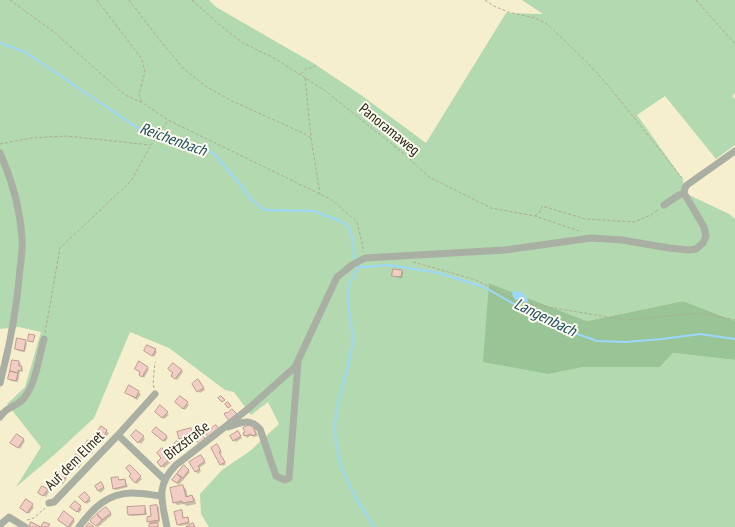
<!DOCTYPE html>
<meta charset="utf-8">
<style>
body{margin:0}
canvas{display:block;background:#f6efcd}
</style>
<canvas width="735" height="527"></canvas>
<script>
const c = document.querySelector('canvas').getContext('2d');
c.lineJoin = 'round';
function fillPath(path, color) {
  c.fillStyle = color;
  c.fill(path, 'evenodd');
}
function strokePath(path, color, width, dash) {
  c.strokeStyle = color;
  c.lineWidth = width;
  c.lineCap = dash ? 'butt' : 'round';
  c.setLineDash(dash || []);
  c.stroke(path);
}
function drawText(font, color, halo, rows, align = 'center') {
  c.font = font + ' "PT Sans Narrow",sans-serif';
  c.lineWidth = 4;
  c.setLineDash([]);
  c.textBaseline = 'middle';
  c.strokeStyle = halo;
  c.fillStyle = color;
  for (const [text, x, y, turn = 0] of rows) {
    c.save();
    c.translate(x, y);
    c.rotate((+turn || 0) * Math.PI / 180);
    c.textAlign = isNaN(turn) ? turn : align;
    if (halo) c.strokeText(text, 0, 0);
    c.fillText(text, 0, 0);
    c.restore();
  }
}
fillPath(new Path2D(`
 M0,0H209L216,7L313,63L361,95L426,143L506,13L543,14L522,0H735V93L732,96L735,99V145L716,159L665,96L637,115L682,178L687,194L729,214L735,219V321L683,301L587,321L489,283L549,374L584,367H660L673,353L735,360V527H209L201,514L200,494L222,470L250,451L279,424L268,402L251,415L234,392L225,390L169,348L130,332L94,418L54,455L16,487L41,447L7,404L25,387L41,332L19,327L0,329Z`), '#b2d9b0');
fillPath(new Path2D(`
 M489,283L587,321L683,301L735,321V360L673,353L660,367H584L549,374L483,362Z`), '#98c496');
fillPath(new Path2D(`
 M515,291C521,291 525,294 528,300L527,303L514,299L512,293Z`), '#9cd8fb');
fillPath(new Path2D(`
 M401,271L403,272L402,278L395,277L393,275Z
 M25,341L27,343L25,352L18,351L16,349Z
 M155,350L157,352L154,357L145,351Z
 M19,362L21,364L20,367L23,369V372L20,371L18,382L11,381L9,379Z
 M147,368L149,369L144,378L142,376L141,372Z
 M181,370L183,372L177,380L174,378Z
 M200,382L205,390L200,393L193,384Z
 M129,387L141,394L137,400L126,393Z
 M180,397L189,405L185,410L176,402Z
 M160,407L169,415L164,419L156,412Z
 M254,427L258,436L254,437L252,435L247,438L244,433Z
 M102,428L109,433L105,439L99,436Z
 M156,428L168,438L165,442L153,432Z
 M190,429L194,437L182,440L180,438Z
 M136,431L145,439L141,444L132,436Z
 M240,434L242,438L236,442L234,440Z
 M24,440L25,441L20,449L13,444Z
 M177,443L182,448L174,456L168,450Z
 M94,445L96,447L92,454L86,450Z
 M217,445L222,453L220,454L226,464L223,466L221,464Z
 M162,450L172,461L164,468L158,462L163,458Z
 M76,456L83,461L79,468L74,464Z
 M202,458L206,463L199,468L201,471L198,474L190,463Z
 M130,466L142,479L137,484L130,476L133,474Z
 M184,467L190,472L179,485L173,480Z
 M65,476L67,478L63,484L58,481Z
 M118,478L120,481L124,480L126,482L128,487L116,490L114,488Z
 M102,485L105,489L100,493L96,487Z
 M183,486L186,489L188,497L192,496L195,499L196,504L187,506L184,504L177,505L174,502Z
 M43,487L49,492L46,497L41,494Z
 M85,494L91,501L87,504L81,497Z
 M26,500L34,507L29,514L23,509Z
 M75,503L82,509L79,513L72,507Z
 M157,506L159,508L160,522H156L159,527H150V523L148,521L152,517Z
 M145,507L146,509L147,515L131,516L129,514Z
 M106,508L112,515L98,527L92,521Z
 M181,511L184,519L187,518L190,524L180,526L178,524Z
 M73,519L75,521L71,527H69L61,521Z`), '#0003');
strokePath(new Path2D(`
 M0,43L25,52L139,129L188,142L204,148L214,154L243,188L250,199L265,210L314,211L340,221L349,227L353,241L354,256L356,260
 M359,266L364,267L389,265L439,273L484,287L549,324L597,341L626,342L662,339L700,334L735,339
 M359,266C344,288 347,299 351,324C352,331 353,339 352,346C349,369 340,391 336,414C330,459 351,491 374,527`), '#9cd8fb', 2);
const building = new Path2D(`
 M393,269L402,270L401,277L392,276Z
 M29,334L35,335L33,342L28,341Z
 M17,338L26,340L24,351L15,349Z
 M147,345L156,349L152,356L144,351Z
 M12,360L19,361V366H22L21,371L18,370V373L10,371Z
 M139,361L148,367L142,377L139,375L140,372L135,369Z
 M173,363L182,370L175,379L171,376L173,373L168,369Z
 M10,371L18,373L16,381L8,379Z
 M198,379L204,388L197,392L192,384Z
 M129,385L139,391L136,398L125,393Z
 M180,396L188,402L183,409L175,402Z
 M221,396L225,400L222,402L218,398Z
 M228,402L231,406L228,408L225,404Z
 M160,405L168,412L162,418L155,412Z
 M232,409L237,414L229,421L224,414L226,412L227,413Z
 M252,424L256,434L252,436L251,434L244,436L243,433L245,432L243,428Z
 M216,425L220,430L209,438L205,433Z
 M101,426L107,430L103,438L96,434Z
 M156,427L167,436L163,441L152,432Z
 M191,428L193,435L179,439L177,432Z
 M136,430L144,436L138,443L131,436Z
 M238,431L241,436L233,441L230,436Z
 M17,434L24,439L18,448L10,443Z
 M202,435L206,440L200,445L196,440Z
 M88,440L95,444L89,453L83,448Z
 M177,441L181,446L171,455L167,450Z
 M217,444L221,451L219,452L225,462L220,465L211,448Z
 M162,448L171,458L161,467L157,462L161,458L157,453Z
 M76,454L82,458L77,467L71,462Z
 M201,455L205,461L198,466L200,469L195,472L189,462Z
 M130,465L141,476L135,483L129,476L131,474L126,468Z
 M184,465L189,470L183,478L177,474Z
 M60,472L66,476L61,483L55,479Z
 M177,474L181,478L177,483L172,480Z
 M118,477L119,480L125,479L126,486L113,489L111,478Z
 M101,482L104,487L98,491L95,486Z
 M183,485L186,497L192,495L194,501L183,503L182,501L173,503L170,488Z
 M42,486L48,489L43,496L38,493Z
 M85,492L90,498L85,503L79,497Z
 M26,499L33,504L27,513L20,508Z
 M75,501L81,506L77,512L70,507Z
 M157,505L159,520L147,522V517L151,516L150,506Z
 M145,506V514L128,515L127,507Z
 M106,507L111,513L102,520L97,514Z
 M182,510L183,518L188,517L189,522L177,525L174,512Z
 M64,511L74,519L68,527L58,520Z
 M97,514L102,520L96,526L90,521Z
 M31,522L41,527H31L29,526Z
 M44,522L50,524L48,527H41Z
 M89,523L94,527H86Z
 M158,523V527H149V524Z
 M193,523L195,527H186Z`);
fillPath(building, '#f2cdc4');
strokePath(building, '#be9a92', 1);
strokePath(new Path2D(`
 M10,0L54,32L125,95L143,103L168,120L332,200L357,222L364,252
 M97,0L142,59L145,72L139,94L142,103
 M129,0L162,43L185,70L207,87L230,100L305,134L311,138
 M192,0L221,26L243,43L274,58L324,90L403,153L429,177L491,208L535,216L582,232
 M485,0L494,6L508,12L535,18L547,24L588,63L611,89L683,179
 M696,0L735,44
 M301,74L307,68H312L316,65
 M305,78L311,138L320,194
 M0,144L31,138L67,136L150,145
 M535,216L540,212L542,206L585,219L634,222L651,215L659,209
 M413,262L476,280L519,302L625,320L700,313L735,320
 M45,333L60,248L131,181L151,145L168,120
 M154,388L153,384L155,362
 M27,520L34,518L45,508`), '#b0ab90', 1, [3, 2]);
strokePath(new Path2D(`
 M0,153C12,180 20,208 22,238C23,248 21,259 20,269C17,307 10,345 0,383
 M664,205L679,195L684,193
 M0,417C7,406 17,407 24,398C36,384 39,356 44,339
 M228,427C241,423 249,417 260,429L276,476L285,480L289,478L298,362
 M118,435L165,480
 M49,503L54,502L118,435L155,394
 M0,525L9,517L25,527
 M79,527C93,508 108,493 132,493C142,493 152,495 161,496
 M167,527C162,501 155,486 176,465L248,409L295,367L337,277L352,265L365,258L505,250L591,238L622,240L669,248L689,250L696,249L703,243L706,236L704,227L684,193L685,188L687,185L735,151`), '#a9afa2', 7);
drawText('15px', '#2b281c', '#fefcee', [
 ["Panoramaweg",389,130,39],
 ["Bitzstraße",187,441,-38],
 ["Auf dem Elmet",75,461,-45]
]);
drawText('italic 16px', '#1e4d65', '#fefcee', [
 ["Reichenbach",173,140,20],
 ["Langenbach",545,318,26]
]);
</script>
